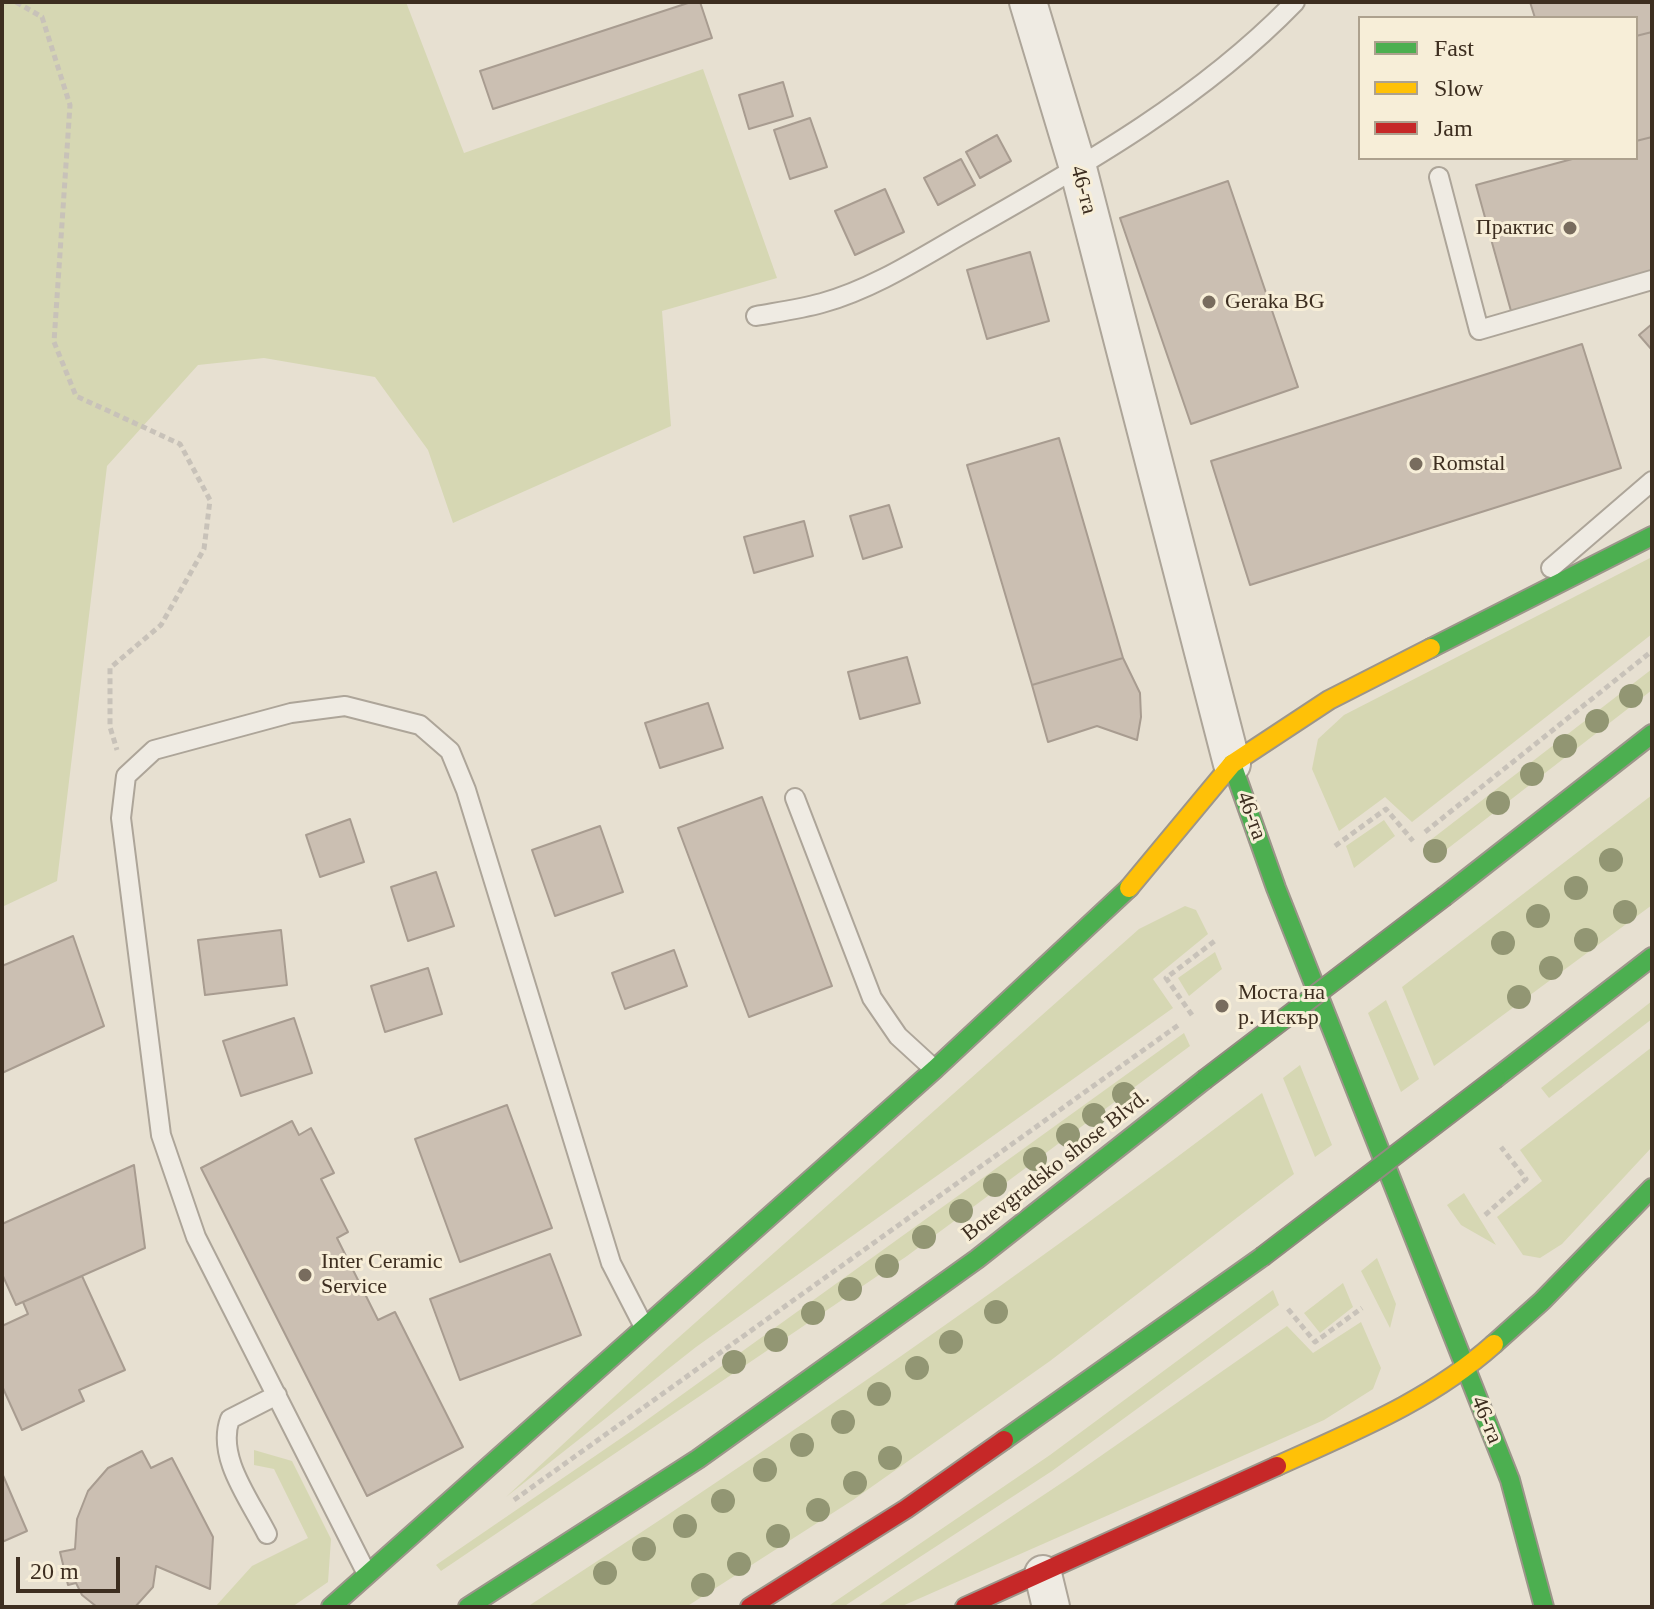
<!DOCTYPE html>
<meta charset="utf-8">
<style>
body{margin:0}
#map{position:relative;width:1654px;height:1609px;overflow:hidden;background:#e7e0d1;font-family:Georgia,serif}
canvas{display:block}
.frame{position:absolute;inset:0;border:4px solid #3d2e20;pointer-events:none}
.legend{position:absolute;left:1358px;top:16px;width:280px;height:144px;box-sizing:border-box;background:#f7eed8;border:2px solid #ada18e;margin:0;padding:10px 14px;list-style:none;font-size:24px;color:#3d2e20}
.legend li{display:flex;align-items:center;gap:16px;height:40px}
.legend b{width:40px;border:2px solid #ada18e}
.scale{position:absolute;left:16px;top:1557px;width:104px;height:36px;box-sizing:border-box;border:4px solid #3d2e20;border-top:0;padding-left:10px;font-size:24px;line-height:28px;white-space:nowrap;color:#3d2e20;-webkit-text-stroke:6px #f7eed8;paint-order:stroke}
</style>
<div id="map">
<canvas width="1654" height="1609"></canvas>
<div class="frame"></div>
<ul class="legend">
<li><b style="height:10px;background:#4caf50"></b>Fast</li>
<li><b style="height:10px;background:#ffc107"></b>Slow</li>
<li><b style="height:10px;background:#c62828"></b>Jam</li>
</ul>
<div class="scale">20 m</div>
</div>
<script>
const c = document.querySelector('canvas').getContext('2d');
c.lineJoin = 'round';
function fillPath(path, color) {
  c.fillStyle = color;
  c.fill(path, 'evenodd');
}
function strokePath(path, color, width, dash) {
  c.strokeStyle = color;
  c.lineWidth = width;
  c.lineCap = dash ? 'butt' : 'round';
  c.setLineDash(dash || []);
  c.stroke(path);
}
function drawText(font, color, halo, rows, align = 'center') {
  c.font = font + ' Georgia,serif';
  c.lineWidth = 6;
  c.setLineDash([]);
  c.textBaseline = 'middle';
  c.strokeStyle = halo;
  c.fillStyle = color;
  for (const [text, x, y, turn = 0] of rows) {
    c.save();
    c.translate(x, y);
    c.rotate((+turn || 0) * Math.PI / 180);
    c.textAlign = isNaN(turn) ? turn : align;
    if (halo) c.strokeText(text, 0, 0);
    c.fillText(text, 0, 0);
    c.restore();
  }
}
fillPath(new Path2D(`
 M2,2H406L464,153L703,69L777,278L662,311L671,426L453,523L428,450L375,377L264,358L198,365L107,466L57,881L2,907Z
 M1652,557V634L1412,822L1385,797L1339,831L1312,769L1318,739L1344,715Z
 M1652,669V690L1433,860L1428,842Z
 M1652,795V905L1434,1066L1402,987Z
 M1384,820L1395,836L1354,868L1346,846Z
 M1185,906L1196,910L1208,934L1153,979L1173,1008L696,1347L506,1497L669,1346L1139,929Z
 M1215,952L1222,969L1189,996L1178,978Z
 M1386,1000L1419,1079L1401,1092L1368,1013Z
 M1652,1001V1019L1549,1098L1541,1088Z
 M1184,1033L1190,1046L907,1256L441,1571L436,1565L633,1430Z
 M1652,1047V1147L1562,1244L1540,1258L1523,1255L1497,1217L1542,1181L1520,1150Z
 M1300,1065L1332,1145L1315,1157L1283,1078Z
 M1262,1093L1294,1174L1050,1361L853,1500L686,1607H527C779,1444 1023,1275 1262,1093Z
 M1464,1193L1496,1245L1461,1225L1447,1205Z
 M1377,1258L1396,1304L1390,1328L1361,1271Z
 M1343,1283L1353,1307L1320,1333L1304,1313Z
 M1273,1290L1279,1305L1052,1471L843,1607H827L1050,1455Z
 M1361,1322L1381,1368L1373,1389L1324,1420L900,1607H876L1072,1476L1287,1326L1313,1353Z
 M254,1450L292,1461L331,1539L328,1582L292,1607H215L252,1566L308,1538L274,1469L254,1465Z`), '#d6d7b3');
const building = new Path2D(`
 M691,2H700L712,38L493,109L480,71Z
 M1530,2H1652V32L1636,36V18H1535Z
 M1652,32V137L1636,141V36Z
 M783,82L793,116L749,129L739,95Z
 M810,118L827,167L790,179L774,130Z
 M997,135L1011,161L980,178L966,152Z
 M1652,137V272L1511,311L1476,185L1576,158H1636V141Z
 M961,159L975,185L938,205L924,178Z
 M1228,181L1298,387L1191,424L1120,218Z
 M885,189L904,232L855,255L835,211Z
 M1030,252L1049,321L987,339L967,270Z
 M1652,324V350L1639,335Z
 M1582,344L1621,468L1250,585L1211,461Z
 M1059,438L1123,658L1032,685L967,465Z
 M889,505L902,547L863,559L850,516Z
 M804,521L813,556L754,573L744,537Z
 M907,657L920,703L860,719L848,672Z
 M1123,658L1140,693L1141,717L1137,740L1097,726L1048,742L1032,685Z
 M708,703L723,748L660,768L645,723Z
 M762,797L832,986L749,1017L678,828Z
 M350,819L364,862L320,877L306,835Z
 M600,826L623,892L555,916L532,850Z
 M436,872L454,926L408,941L391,887Z
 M281,930L287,985L205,995L198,940Z
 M73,936L104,1026L2,1073V966Z
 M674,950L687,986L625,1009L612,973Z
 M428,968L442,1014L385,1032L371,986Z
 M294,1018L312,1073L241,1096L223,1041Z
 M507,1105L552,1228L460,1262L415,1139Z
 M292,1121L299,1135L311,1128L334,1173L321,1179L348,1232L337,1238L378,1320L395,1312L463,1447L367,1496L201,1168Z
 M134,1165L145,1248L16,1305L2,1274V1224Z
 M550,1254L581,1335L460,1380L430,1299Z
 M82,1276L125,1370L79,1390L84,1401L22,1430L2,1386V1326L28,1314L23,1302Z
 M142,1451L151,1468L172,1458L213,1537L210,1589L156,1566L153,1587L135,1607H97L82,1595L76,1583L68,1585L60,1552L75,1549L77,1519L88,1491L108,1468Z
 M2,1473L27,1531L2,1542Z`);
fillPath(building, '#cbbfb2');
strokePath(building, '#a89c90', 2);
const lane = new Path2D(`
 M1439,177L1479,330L1652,280
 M756,316C778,312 800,309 822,303C876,288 925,255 973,228C1088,163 1203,97 1295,2
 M1551,568L1652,481
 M795,798L872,998L898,1036L934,1069
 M267,1534C250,1500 216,1457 230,1419L277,1395
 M367,1574L196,1237L161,1135L121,818L126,776L154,750L291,713L345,706L420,725L450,751L466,790L611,1263L644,1327`);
const street = new Path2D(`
 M1028,2L1078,168L1232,764
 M1043,1574L1051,1607`);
const fast = new Path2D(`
 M1431,648L1652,536
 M1232,764L1276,888L1510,1480L1544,1607
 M1445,896L1652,734
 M1496,1078L1652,957
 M1494,1344L1542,1301L1652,1188
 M1004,1440L1262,1257
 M331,1607L935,1069L1129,888
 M468,1607L698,1459L977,1259L1204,1080`);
const slow = new Path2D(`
 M1129,888L1232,764L1329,700L1431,648
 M1277,1466C1354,1431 1430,1401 1494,1344`);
const jam = new Path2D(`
 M750,1607L906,1509L1004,1440
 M965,1607L1277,1466`);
strokePath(lane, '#ada599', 22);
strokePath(street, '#ada599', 40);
strokePath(fast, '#9c958a', 22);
strokePath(slow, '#9c958a', 22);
strokePath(jam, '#9c958a', 22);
strokePath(new Path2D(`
 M16,2L42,17L70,105L54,342L76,396L180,444L210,500L204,549L161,625L110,668V727L117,750
 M1425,832L1652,651
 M1335,846L1386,809L1413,841
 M1192,1015L1166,978L1216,940
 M1485,1215L1526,1179L1501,1147
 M1288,1309L1315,1342L1362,1308
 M514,1500L1180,1024`), '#c8c2b9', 5, [6, 4]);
strokePath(lane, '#efebe3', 18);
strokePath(street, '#efebe3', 36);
strokePath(fast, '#4caf50', 18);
strokePath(slow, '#ffc107', 18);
strokePath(jam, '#c62828', 18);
const fastBridge = new Path2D(`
 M1204,1080L1445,896
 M1262,1257L1496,1078`);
strokePath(fastBridge, '#928b80', 22, []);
strokePath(fastBridge, '#4caf50', 18);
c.fillStyle = '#929673';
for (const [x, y] of [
 [1631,696],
 [1597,721],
 [1565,746],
 [1532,774],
 [1498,803],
 [1435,851],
 [1611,860],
 [1576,888],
 [1625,912],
 [1538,916],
 [1586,940],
 [1503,943],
 [1551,968],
 [1519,997],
 [1124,1094],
 [1094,1115],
 [1068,1135],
 [1035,1159],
 [995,1185],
 [961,1211],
 [924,1237],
 [887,1266],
 [850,1289],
 [996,1312],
 [813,1313],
 [776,1340],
 [951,1342],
 [734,1362],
 [917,1368],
 [879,1394],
 [843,1422],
 [802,1445],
 [890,1458],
 [765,1470],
 [855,1483],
 [723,1501],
 [818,1510],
 [685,1526],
 [778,1536],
 [644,1549],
 [739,1564],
 [605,1573],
 [703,1585]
]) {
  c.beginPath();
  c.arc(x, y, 12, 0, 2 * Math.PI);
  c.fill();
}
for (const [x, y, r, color] of [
 [1570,228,8,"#786c5e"],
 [1209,302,8,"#786c5e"],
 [1416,464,8,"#786c5e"],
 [1222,1006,8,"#786c5e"],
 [305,1275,8,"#786c5e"]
]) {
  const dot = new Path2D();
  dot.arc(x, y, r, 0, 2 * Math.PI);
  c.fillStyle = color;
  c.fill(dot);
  strokePath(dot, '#f7eed8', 3);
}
drawText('22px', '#3d2e20', '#f7eed8', [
 ["46-та",1083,190,75],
 ["46-та",1251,816,70],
 ["Botevgradsko shose Blvd.",1056,1166,-38],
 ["46-та",1486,1420,68]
]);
drawText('22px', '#3d2e20', '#f7eed8', [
 ["Практис",1554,228,"right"],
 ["Geraka BG",1225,302],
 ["Romstal",1432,464],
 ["Моста на",1238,993],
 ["р. Искър",1238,1018],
 ["Inter Ceramic",321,1262],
 ["Service",321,1287]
], 'left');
</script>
